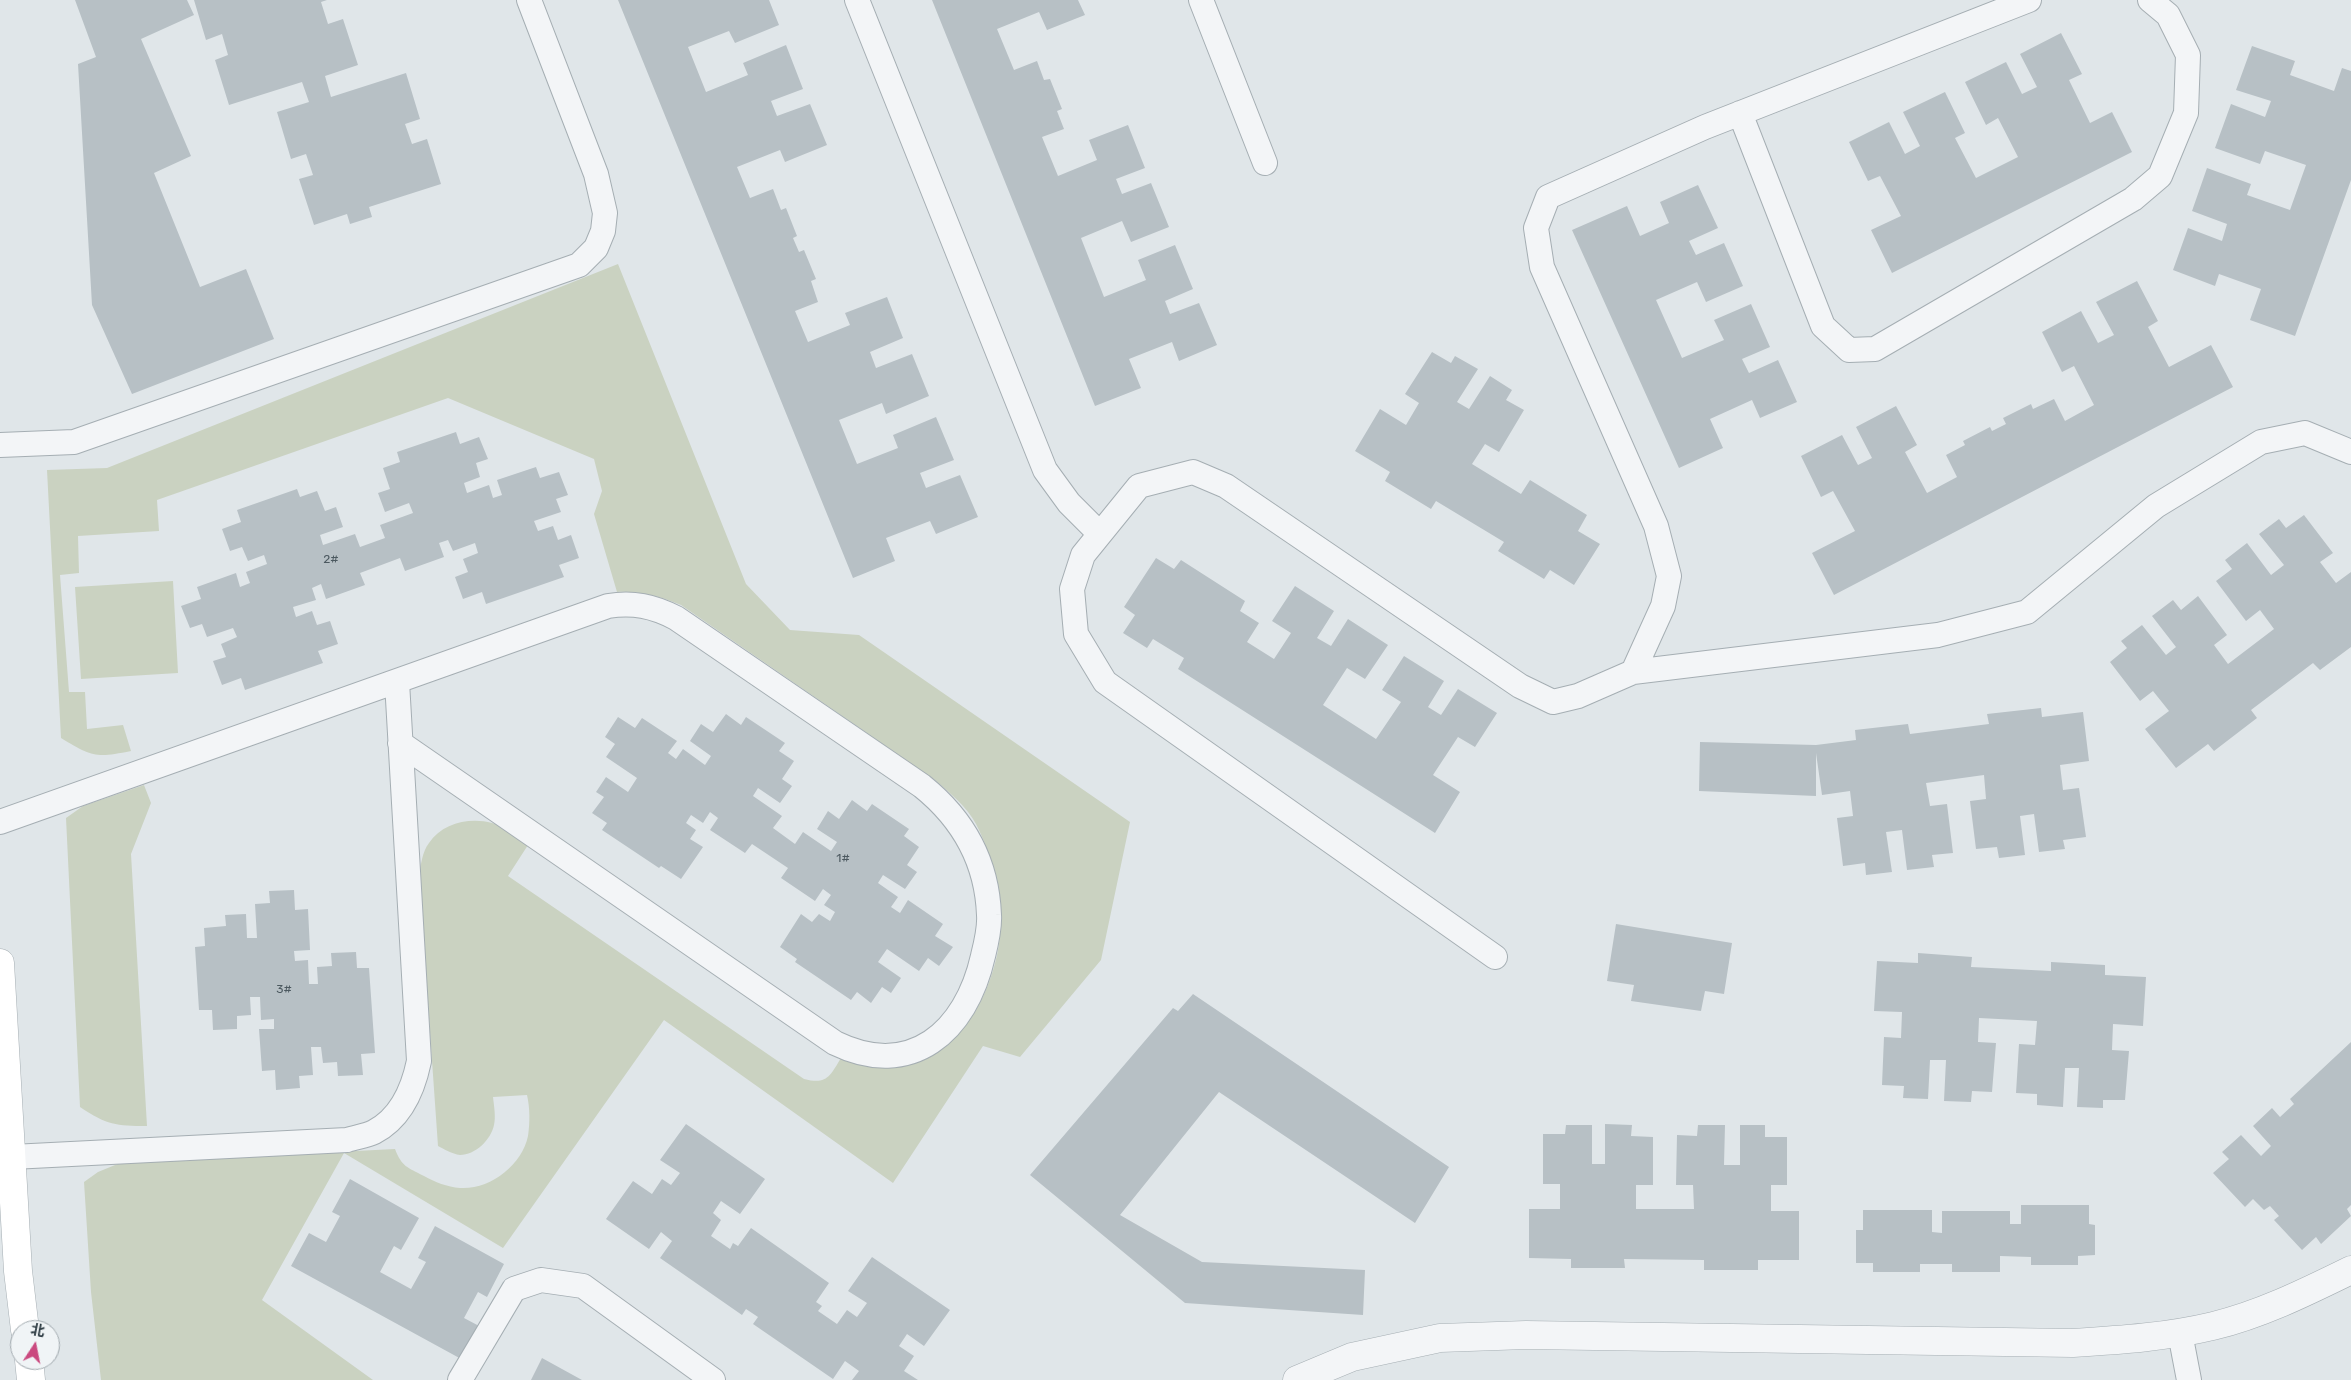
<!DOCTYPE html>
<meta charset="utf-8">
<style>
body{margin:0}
#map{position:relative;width:2351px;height:1380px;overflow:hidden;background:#e0e6e9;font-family:Rubik,"Noto Sans SC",sans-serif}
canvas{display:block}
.north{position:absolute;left:10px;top:1320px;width:50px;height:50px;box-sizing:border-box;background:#f0f4f6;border:1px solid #a0a8ad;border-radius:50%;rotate:11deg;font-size:14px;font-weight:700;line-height:20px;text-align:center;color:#29373f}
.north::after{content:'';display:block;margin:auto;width:18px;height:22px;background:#ca497f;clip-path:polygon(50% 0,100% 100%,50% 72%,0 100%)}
</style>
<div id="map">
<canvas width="2351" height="1380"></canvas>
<div class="north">北</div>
</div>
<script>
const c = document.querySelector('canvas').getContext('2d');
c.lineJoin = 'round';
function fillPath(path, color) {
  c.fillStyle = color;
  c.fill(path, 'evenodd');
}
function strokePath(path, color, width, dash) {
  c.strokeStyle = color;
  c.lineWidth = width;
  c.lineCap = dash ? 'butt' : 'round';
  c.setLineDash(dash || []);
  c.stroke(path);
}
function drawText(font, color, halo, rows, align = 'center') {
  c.font = font + ' Rubik,sans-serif';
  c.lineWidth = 5;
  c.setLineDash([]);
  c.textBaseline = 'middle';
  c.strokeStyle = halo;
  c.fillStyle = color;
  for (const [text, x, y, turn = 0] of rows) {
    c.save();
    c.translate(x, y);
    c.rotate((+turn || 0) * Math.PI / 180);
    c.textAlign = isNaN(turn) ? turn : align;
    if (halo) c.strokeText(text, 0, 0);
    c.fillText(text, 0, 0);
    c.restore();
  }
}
fillPath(new Path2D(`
 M618,264L746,584L790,630L859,635L1130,822L1101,960L1020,1057L983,1046L893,1183L664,1020L503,1248L344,1153L262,1300L373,1380H101L91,1292L84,1182L98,1172L120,1163L395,1149C402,1167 407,1167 424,1176C435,1182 447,1187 460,1188C490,1190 522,1165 528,1136C530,1123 530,1108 527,1095L493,1097C494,1106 496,1117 494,1125C491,1140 475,1155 460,1155C452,1154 444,1149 438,1146L419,876C421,865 422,852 429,843C442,823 470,817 492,823C505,826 517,837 528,845L508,876L804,1079C827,1085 830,1076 841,1058C925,1093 983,1028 998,950C1006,911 994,859 976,824C967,807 950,793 935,780L681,605C658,596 640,591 617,592L594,514L602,491L594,459L448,398L157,500L159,531L78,536L79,573L60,575L69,692H85L87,729L123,725L131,751C96,758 92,757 61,738L47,470L107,468Z
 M173,581L178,673L81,679L75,587Z
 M144,785L151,803L131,854L147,1126C116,1126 107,1125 80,1107L66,818L83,806Z`), '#cad2c1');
fillPath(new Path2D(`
 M75,0H187L194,15L141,39L191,156L154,173L200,287L246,269L274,339L132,394L92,305L78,64L96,57Z
 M194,0H327L321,2L328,24L343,19L358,65L325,76L331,97L406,73L420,119L405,124L412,144L427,139L441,184L369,207L372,217L350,224L347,214L314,225L299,179L313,175L306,154L291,159L277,112L309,102L302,82L229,105L215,60L228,55L222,34L206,40Z
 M618,0H769L779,25L735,43L729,31L688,47L706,92L748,75L743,63L786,45L803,89L771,101L777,116L810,104L827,145L785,162L780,150L737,167L750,198L773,189L781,210L786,208L797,236L793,238L799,252L804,250L816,279L811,281L818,302L795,311L808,342L850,325L845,313L887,297L903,338L870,352L876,368L912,354L929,396L886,414L882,403L839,420L857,464L898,448L893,435L936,417L954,460L920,473L926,488L960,475L978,517L936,534L930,521L886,538L895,561L853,578Z
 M932,0H1078L1085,15L1047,30L1039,12L997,29L1014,70L1037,61L1044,80L1050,79L1062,109L1057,111L1064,129L1042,137L1058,176L1097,160L1089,140L1128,125L1145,168L1116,179L1122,194L1151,183L1169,227L1131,242L1122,221L1081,238L1104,297L1146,280L1138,260L1175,245L1193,289L1165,301L1170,314L1199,303L1217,345L1179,361L1172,342L1129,359L1141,388L1095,406Z
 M2061,33L2082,74L2069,80L2090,123L2112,112L2132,152L1892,273L1871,230L1901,216L1880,176L1868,181L1849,142L1889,122L1905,154L1920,146L1903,112L1945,92L1965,133L1955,138L1976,178L2018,157L1998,118L1986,125L1965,82L2006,62L2022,94L2037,87L2020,54Z
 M2252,46L2295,61L2290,75L2334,91L2342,68L2351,71V180L2295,336L2250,320L2261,289L2219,274L2215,286L2173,270L2188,228L2222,241L2227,224L2192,211L2207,168L2251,184L2247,195L2290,210L2306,165L2265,151L2260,164L2215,148L2231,104L2265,117L2271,101L2236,90Z
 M1698,185L1718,228L1689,241L1696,255L1724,243L1743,286L1706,302L1697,282L1656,300L1682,358L1724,340L1714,320L1751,304L1770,347L1742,359L1749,373L1778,360L1797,402L1760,418L1752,400L1710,419L1723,448L1679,468L1572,230L1627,206L1640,236L1669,223L1660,202Z
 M2137,281L2158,321L2148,327L2169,367L2211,345L2233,387L1834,595L1812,553L1855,531L1833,491L1821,497L1801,456L1842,435L1858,465L1872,458L1856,427L1896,406L1917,445L1905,452L1927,493L1957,477L1946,455L1965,445L1963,441L1990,427L1992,431L2006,424L2003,418L2031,404L2033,409L2054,399L2065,421L2094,405L2074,366L2062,372L2042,332L2081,311L2098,343L2114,335L2096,302Z
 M1432,352L1451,363L1455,356L1478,369L1457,402L1469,409L1490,376L1512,390L1506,400L1524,410L1499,452L1485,444L1472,464L1521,494L1530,480L1587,515L1578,531L1600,544L1574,585L1550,570L1544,579L1498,551L1504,542L1436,501L1431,509L1385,481L1390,472L1355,451L1380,409L1406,425L1419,403L1405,394Z
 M456,432L460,444L479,437L488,459L476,463L480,477L464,483L467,493L489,485L493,498L502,495L497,480L536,467L540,478L559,472L568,495L556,499L561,512L534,521L538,531L553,526L558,540L571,535L579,558L559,565L564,577L486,604L482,592L463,599L455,577L468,572L463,559L478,553L475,543L453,551L448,540L439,543L444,557L405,571L400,558L360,573L365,585L326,599L321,584L312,588L316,600L293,607L296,617L312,611L317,625L330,621L338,644L318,651L323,663L245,690L241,678L222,685L213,661L226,657L221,644L237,637L233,628L207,637L202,624L190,628L181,606L201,599L197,587L236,573L240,587L250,583L246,572L267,564L264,555L248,561L242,547L230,551L222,529L241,522L237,510L297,489L300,497L317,491L325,511L336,507L343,527L320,535L323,545L355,534L360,547L385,538L380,525L413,513L409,503L385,512L378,493L390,489L383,468L400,462L397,452Z
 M2304,515L2333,553L2320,562L2336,583L2351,572V647L2320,670L2313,663L2251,710L2257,718L2214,751L2208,744L2176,768L2145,729L2169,711L2153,691L2140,701L2110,662L2127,648L2121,641L2142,625L2166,655L2176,647L2152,616L2173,600L2181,610L2198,596L2227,635L2214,645L2228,664L2274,629L2260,610L2246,621L2216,581L2232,569L2225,560L2247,543L2271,575L2284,565L2259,534L2279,519L2286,528Z
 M1156,558L1174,569L1181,560L1245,601L1240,611L1259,623L1247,642L1274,659L1291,633L1272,621L1295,586L1334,611L1317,638L1331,646L1348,619L1388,645L1365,679L1347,668L1323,705L1376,739L1401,702L1382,690L1404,656L1444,681L1428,707L1441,715L1458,689L1497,713L1475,747L1458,737L1433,775L1460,792L1435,833L1178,669L1184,658L1153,639L1147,648L1123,633L1135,615L1124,607Z
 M2041,708L2042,717L2083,712L2089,761L2060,765L2063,790L2079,788L2086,837L2063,840L2065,849L2039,852L2034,814L2020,816L2025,855L1999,858L1997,847L1976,849L1970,801L1986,799L1984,775L1926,783L1930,806L1947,804L1953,853L1932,855L1934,867L1907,870L1902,830L1886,832L1892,872L1866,875L1865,863L1843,866L1837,818L1853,816L1850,791L1822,795L1816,753V796L1699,791L1700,742L1816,745L1856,740L1855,730L1908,724L1910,734L1989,724L1987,714Z
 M726,714L741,725L746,717L785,743L779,751L794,761L782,779L792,786L780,803L758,788L753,796L782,816L773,828L795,844L803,832L831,851L837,842L817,829L828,811L839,819L852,800L867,811L872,804L909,829L904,836L919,847L907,865L917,872L905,889L883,875L878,883L898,897L891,907L900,913L908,900L943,924L935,936L953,947L939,966L928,958L919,971L887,949L878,962L901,978L891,993L882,987L871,1003L857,992L851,1000L795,962L797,959L780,947L801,914L812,922L819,914L830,921L835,912L824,905L831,895L823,889L815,901L781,878L788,868L752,844L745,853L710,830L718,818L710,812L703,823L691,815L686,823L696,830L690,839L703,847L681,879L661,866L659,868L602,830L607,823L592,813L604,797L596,792L606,777L628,792L637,778L606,757L615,744L605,737L618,717L635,728L642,718L677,741L668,753L676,759L683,749L705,765L711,756L690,741L701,724L713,732Z
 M294,890L295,910L308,909L310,950L294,951L295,961L308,960L309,984H318L317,967L332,966L331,953L356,952L357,968H369L375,1053L361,1054L363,1075L338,1076L337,1062L323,1063L321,1047H311L313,1075L299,1076L300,1088L276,1090L275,1070L262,1071L259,1029H274V1019L261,1020L260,997H250L251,1015L237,1016V1029L213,1030L212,1010H199L195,947L205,946L204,928L226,926L225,915L246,914L247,938H257L255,904L270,903L269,891Z
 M1616,924L1732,943L1724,994L1705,991L1701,1011L1631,1001L1634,985L1607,981Z
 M1918,953L1972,957L1971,967L2051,971V962L2105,965V975L2146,977L2143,1026L2113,1024L2112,1050L2129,1051L2125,1100H2103V1108L2077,1107L2079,1068H2065L2063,1107L2037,1105V1094L2016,1093L2019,1044L2035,1045L2037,1021L1979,1018L1978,1042L1996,1043L1992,1092L1972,1091L1971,1102L1944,1101L1946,1060H1930L1928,1099L1903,1098L1904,1086L1882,1085L1884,1037L1901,1038L1902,1012L1874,1011L1877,961L1918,963Z
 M1193,994L1449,1167L1415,1223L1219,1092L1120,1215L1202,1262L1365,1270L1363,1315L1185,1303L1030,1175L1173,1008L1178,1011Z
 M2351,1042V1205L2347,1209L2351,1216L2321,1244L2316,1237L2302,1250L2274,1220L2279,1216L2270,1206L2264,1210L2253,1199L2245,1207L2213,1173L2229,1159L2222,1152L2241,1135L2261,1156L2271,1146L2253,1126L2272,1108L2280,1117L2294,1104L2290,1099Z
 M686,1124L765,1179L740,1214L721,1201L713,1213L721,1220L711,1236L730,1249L733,1243L738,1246L751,1228L829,1283L816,1302L822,1306L818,1311L837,1324L847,1310L857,1317L867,1303L848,1291L872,1257L950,1310L924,1346L907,1334L899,1346L914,1356L904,1371L918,1380H852L859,1371L845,1361L833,1379L753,1324L758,1317L746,1309L742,1315L660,1258L672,1241L661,1232L649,1249L606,1219L633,1181L652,1194L662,1179L671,1185L680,1173L660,1160Z
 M1605,1124L1632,1125L1631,1136L1653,1137V1185H1636V1209H1694L1693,1185H1676L1677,1135L1697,1136L1698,1125H1725L1724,1165H1740V1125H1765V1137H1787V1185H1771V1211H1799V1260H1758V1270H1704V1260L1624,1259L1625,1268H1571V1259L1529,1258V1209H1560V1184H1543V1134H1565L1566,1125H1592V1164H1605Z
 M350,1179L419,1218L401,1250L394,1246L380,1272L411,1289L426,1262L418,1258L435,1226L504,1264L487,1297L478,1292L464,1318L481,1327L463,1360L291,1266L309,1233L326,1242L340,1216L332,1212Z
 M2021,1205H2089V1224L2095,1225V1255L2078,1256V1265H2031V1257L2000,1256V1272H1952V1264H1920V1272H1873V1263H1856V1230H1863V1210H1932V1232L1942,1233V1211H2010V1224H2021Z
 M542,1358L582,1380H531Z`), '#b7c0c5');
const lane = new Path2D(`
 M857,0L1045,470L1069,503L1100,534
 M1201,0L1265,163
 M1740,113L1823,326L1849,350L1875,349L2133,199L2160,176L2186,113L2188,55L2168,15L2150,0
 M0,445L74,442L579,265L596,248L603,231L605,213L596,174L529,0
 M1633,672L1663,606L1669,576L1656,526L1542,267L1536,228L1548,197L1705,127L2029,0
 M0,822L608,606C633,602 653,606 676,618L922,786C963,819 987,861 989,915C990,928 986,944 983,956C966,1032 911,1080 835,1043L400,743
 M1495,957L1105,682L1076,634L1072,589L1083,555L1139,486L1193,472L1226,486L1520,686L1553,702L1578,696L1633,672L1938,635L2027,612L2156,506L2261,442L2305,433L2351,452
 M12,1157L347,1140C356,1137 366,1136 374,1132C401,1118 413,1090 419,1061L397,682
 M2180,1333L2189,1380
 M460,1380L514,1289L541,1280L583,1286L713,1380`);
const street = new Path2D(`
 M1297,1380L1352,1357L1440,1338L1526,1335L2073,1343C2120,1340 2167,1337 2213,1326C2262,1314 2306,1292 2351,1270`);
const secondary = new Path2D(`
 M0,963L18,1271L25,1330
 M29,1360L31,1380`);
strokePath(lane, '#a5aeb3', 26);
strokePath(street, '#a5aeb3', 29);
strokePath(secondary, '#a5aeb3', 29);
strokePath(lane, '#f3f5f7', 24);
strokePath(street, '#f3f5f7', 28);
strokePath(secondary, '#fff', 28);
drawText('12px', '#4c5960', null, [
 ["2#",331,560],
 ["1#",843,859],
 ["3#",284,990]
]);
</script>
